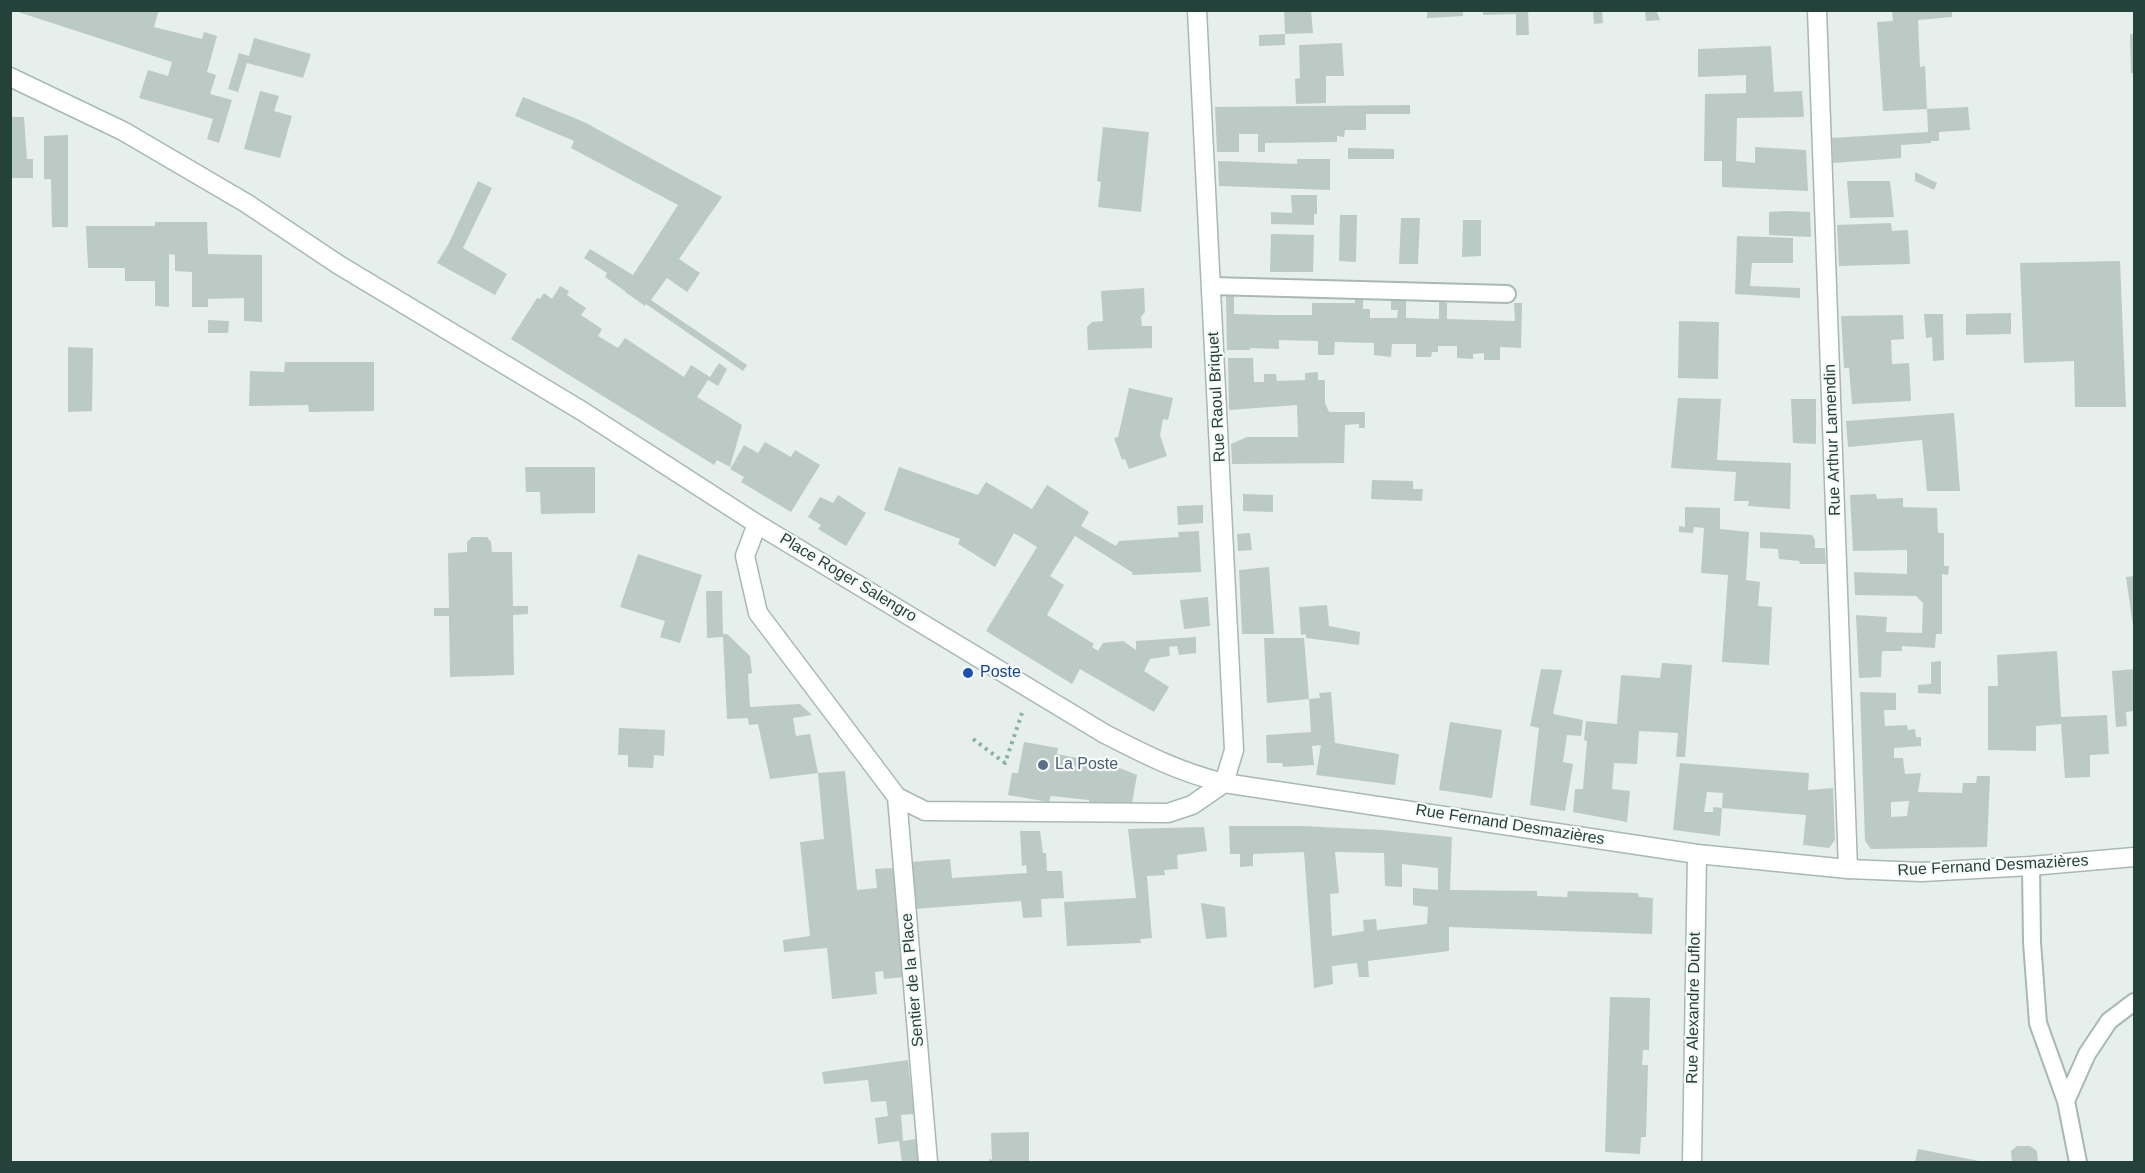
<!DOCTYPE html>
<meta charset="utf-8">
<style>
body{margin:0}
#map{position:relative;width:2145px;height:1173px;overflow:hidden;background:#e6efeb;font-family:Arial,sans-serif}
canvas{display:block}
.frame{position:absolute;inset:0;border:12px solid #24423a;pointer-events:none}
</style>
<div id="map">
<canvas width="2145" height="1173"></canvas>
<div class="frame"></div>
</div>
<script>
const c = document.querySelector('canvas').getContext('2d');
c.lineJoin = 'round';
function fillPath(path, color) {
  c.fillStyle = color;
  c.fill(path, 'evenodd');
}
function strokePath(path, color, width, dash) {
  c.strokeStyle = color;
  c.lineWidth = width;
  c.lineCap = dash ? 'butt' : 'round';
  c.setLineDash(dash || []);
  c.stroke(path);
}
function drawText(font, color, halo, rows, align = 'center') {
  c.font = font + ' Arial,sans-serif';
  c.lineWidth = 4.5;
  c.setLineDash([]);
  c.textBaseline = 'middle';
  c.strokeStyle = halo;
  c.fillStyle = color;
  for (const [text, x, y, turn = 0] of rows) {
    c.save();
    c.translate(x, y);
    c.rotate((+turn || 0) * Math.PI / 180);
    c.textAlign = isNaN(turn) ? turn : align;
    if (halo) c.strokeText(text, 0, 0);
    c.fillText(text, 0, 0);
    c.restore();
  }
}
fillPath(new Path2D(`
 M12,10H159L154,27L202,39L204,32L217,36L207,72L216,75L210,94L232,100L219,143L207,139L213,119L139,98L148,70L168,76L172,62Z
 M1284,10H1311L1313,33L1285,34V45L1259,46V35L1285,34Z
 M1427,10H1463V16L1427,18Z
 M1483,10H1528L1529,35H1516V14L1483,15Z
 M1593,10H1602L1603,23L1594,24Z
 M1645,10H1656L1660,20L1646,21Z
 M1892,10H1952V17L1918,20L1920,67L1925,66L1927,109L1883,111L1877,22L1893,21Z
 M2130,34H2134V73H2131Z
 M254,38L311,54L303,78L247,63L238,92L228,89L239,53L249,56Z
 M1342,43L1344,76H1326V103L1296,104L1295,79L1300,78L1299,45Z
 M1771,46L1774,92L1802,91L1804,117L1737,118L1736,161L1755,163V147L1806,150L1808,191L1722,187V161H1704L1705,94L1746,93V75L1698,77V49Z
 M260,91L279,96L274,111L292,116L280,158L244,149Z
 M523,97L584,122L722,197L679,259L700,273L687,292L667,278L651,300L747,365L743,371L646,304L645,306L625,292V291L605,277L607,273L584,258L590,249L633,275L678,205L571,148L574,141L515,116Z
 M1410,105V114H1366V130H1345L1344,137L1337,136V142L1265,143V152H1258V134H1239V152H1217L1215,107Z
 M1968,107L1970,130L1939,132V141H1931V143L1901,145V158L1833,163L1832,138L1928,132L1927,109Z
 M10,117H24L27,159H33V178H10Z
 M1103,127L1149,132L1141,212L1098,207L1101,182L1097,181Z
 M68,135V227H52L51,179H44V136Z
 M1348,148L1394,149V159H1348Z
 M1297,159H1330V190L1219,186L1218,161L1297,164Z
 M1915,172L1937,183L1934,190L1915,181Z
 M478,181L492,188L463,248L507,274L495,295L437,263L449,243Z
 M1847,181H1890L1894,217L1850,218Z
 M1291,195H1317V214H1314V225L1271,224V212L1292,213Z
 M1786,211L1810,212L1811,237L1769,235V212Z
 M1340,215H1357L1356,262L1339,261Z
 M1401,218H1420L1418,264H1399Z
 M1463,220H1481V256L1462,257Z
 M155,222H207L208,254L262,255V322L244,321V298L208,299V307H192V272L175,271V255L169,254V307L155,306V281H125V268H88L86,226H155Z
 M1891,223L1892,231L1908,230L1910,264L1839,266L1837,225Z
 M1271,234L1314,235L1313,272H1270Z
 M1737,236L1793,238V263H1752L1750,286L1800,288V298L1735,294Z
 M2120,261L2126,407H2075L2074,361L2024,363L2020,263Z
 M560,286L569,291L567,295L586,308L581,315L602,329L598,336L618,348L625,338L684,377L691,365L710,377L719,363L727,369L718,386L708,380L697,397L742,425L730,467L717,460L714,465L511,339L537,298L540,299L544,293L552,299Z
 M1144,288L1145,312L1141,317L1142,326H1152V348L1088,350L1087,327L1092,322L1103,321L1101,291Z
 M1226,296H1234V314L1270,315H1312V303H1355V299H1363V309H1370V318H1397L1398,310H1391V300H1406V318L1439,319V301L1447,303V319L1515,321L1514,303H1522L1521,348L1500,347V360H1484V353L1473,354V359L1457,358V346H1438V352H1432L1431,357H1416V344H1392L1391,357L1374,355V343L1335,342L1334,355H1318V341L1279,340V349L1250,348V350H1227Z
 M2011,313V334L1966,335V314Z
 M1924,314H1943L1944,360L1933,361L1932,337L1926,338Z
 M1903,315L1904,339L1891,340L1892,364L1909,363L1911,401L1852,404L1849,368H1844L1841,316Z
 M208,320L229,321L228,333H208Z
 M1679,321L1719,322L1718,379L1678,378Z
 M68,347L93,348L92,411L68,412Z
 M1228,358H1253L1254,382H1264V374H1276L1277,381L1305,380V373L1318,372V380H1325V403L1329,412H1365V428H1359V424L1345,425L1344,463L1232,464L1231,444L1247,437H1298L1297,405L1229,410Z
 M285,362H374V411L309,412L308,405L249,406L250,371L284,372Z
 M1129,388L1173,398L1168,420L1163,419L1160,435L1167,456L1129,469L1125,459L1122,460L1114,438L1118,437Z
 M1678,398L1721,399L1717,460L1791,463L1790,509L1748,506L1749,501H1734L1736,472L1671,468Z
 M1791,399H1816V444L1793,443Z
 M1954,413L1960,491H1927L1922,440L1848,447L1846,421Z
 M765,442L791,457L795,450L820,465L791,512L741,482L744,477L730,469L744,445L758,453Z
 M525,467H595V513L541,514L540,492H526Z
 M899,467L978,495L986,482L1032,509L1047,485L1089,512L1081,526L1116,546L1119,541L1179,537L1178,532L1199,531L1201,572L1132,575L1133,573L1075,536L1050,576L1064,585L1047,615L1094,644L1092,647L1098,651L1103,643L1123,641L1136,650V641L1196,637V653L1179,655L1177,646L1169,647L1170,656L1150,659L1144,671L1169,687L1154,712L1080,669L1072,684L986,631L1037,547L1014,533L995,567L958,544L960,539L884,510Z
 M1372,480L1413,481V489H1423L1422,501L1371,499Z
 M1243,494L1273,495V512L1243,511Z
 M1876,494L1877,499L1903,498V507L1937,508L1938,533H1944V566H1949L1948,575L1942,574V634H1936L1935,648L1902,646V651H1882L1881,677L1859,678L1856,615L1887,617L1886,632L1922,633L1923,603L1916,596L1855,595L1854,572L1907,574V550L1853,551L1850,495Z
 M838,495L866,513L846,546L818,529L821,525L808,517L820,497L833,503Z
 M1203,505V523L1178,525L1177,506Z
 M1685,507L1720,508V529L1749,532L1746,580L1760,582L1758,606L1772,607L1769,665L1722,662L1728,575L1701,573L1704,528L1694,527L1693,533L1679,532V526L1685,527Z
 M1760,532L1812,535L1815,540V548H1825L1826,564H1800L1799,561L1779,559L1778,549L1760,548Z
 M1250,533L1252,550L1238,551L1237,534Z
 M472,537H487L491,542L492,552H512L513,606H528V614L513,615L514,675L450,677L449,616H434V608H449L448,553L467,552V542Z
 M638,554L702,575L680,643L660,637L665,621L620,607Z
 M1269,567L1274,634H1242L1239,570Z
 M2134,576V626H2133L2126,577Z
 M706,591H722L723,634H727L750,656L752,673L748,674L750,707L800,704L812,715L793,718L796,736L810,734L818,773L845,771L857,890L877,888L875,869L894,868L905,977L884,979L883,971L875,972L877,994L832,999L827,948L784,952L783,940L810,936L800,842L824,839L818,773L770,779L758,724L749,725L748,718L727,719L723,637L707,638Z
 M1208,597L1210,626L1184,629L1180,600Z
 M1327,605L1329,626L1360,632L1359,645L1306,638V634L1301,635L1299,607Z
 M1264,638H1304L1309,699L1320,698L1319,693L1331,692L1335,743L1399,754L1395,785L1316,775L1321,745L1312,746L1314,765L1283,767L1282,763H1267L1266,735L1311,732L1309,699L1267,703Z
 M2057,651L2061,717L2107,715L2109,754L2090,755V777L2065,778L2061,724L2036,726V751L1988,750V686H1998L1997,655Z
 M1941,661V694L1918,693V685L1931,684V662Z
 M1662,663L1692,665L1685,757H1676L1678,733L1639,731L1637,764L1614,763L1612,789L1630,791L1627,822L1573,812L1575,789H1583L1587,741L1584,740L1586,721L1617,724L1621,675L1660,678Z
 M1541,669L1562,670L1553,714L1583,720L1581,736L1567,735L1563,762L1573,764L1565,811L1530,805L1539,728L1530,726Z
 M2134,669V711L2126,712L2127,726L2116,727L2112,671Z
 M1860,692L1896,693V710H1884L1885,726L1907,725L1908,730L1915,729L1916,737H1921V746L1894,748V758H1903L1905,774L1921,773L1918,792L1962,793L1963,783H1976L1977,776H1990L1987,847L1871,849L1865,841ZM1909,801L1907,816L1891,817V802Z
 M1450,722L1502,730L1492,798L1439,790Z
 M619,728L665,730L664,756L654,755L653,768L628,767V755H618Z
 M1024,742L1058,748L1057,754L1097,762V759L1137,775L1132,803L1089,804V800L1051,796L1049,802L1008,795L1012,773H1018Z
 M1680,763L1809,773L1808,790L1833,788L1835,840L1829,848L1803,845L1806,815L1722,808L1720,836L1673,830ZM1707,792L1723,793L1722,808L1713,807V812H1704Z
 M1229,826H1302L1383,830L1452,837L1450,890L1537,891V896L1567,897L1568,891L1638,893L1639,897L1653,898L1652,934L1449,927V951L1368,961L1369,977H1359L1357,963L1332,966L1333,984L1314,988L1304,852L1253,854V866L1240,867V854H1230ZM1335,852L1384,853L1385,886L1402,887V864L1438,868V890L1413,888V905L1428,907L1427,924L1377,930L1376,919L1363,920L1364,931L1332,936L1330,894L1339,893Z
 M1204,827L1207,851L1177,855L1178,869L1164,870L1165,875L1147,876L1152,938L1140,939L1141,943L1067,946L1064,902L1136,898L1128,829Z
 M1020,831H1040L1043,853H1046L1047,871H1062L1064,898L1041,899L1042,917L1023,918L1021,901L914,909L910,862L950,859L952,878L1027,873L1026,865L1022,866Z
 M1201,903L1225,907L1227,937L1206,939Z
 M1610,997L1650,998L1649,1050H1643L1642,1065H1648L1646,1137H1641L1640,1154L1605,1152Z
 M908,1060L914,1114L901,1115L903,1141L916,1139L921,1162H902L899,1141L878,1144L875,1118L888,1116L886,1101L871,1102L868,1080L824,1084L822,1072Z
 M1029,1132V1162H989V1159L992,1160L991,1133Z
 M2017,1146H2030L2037,1151L2038,1162H2012L2011,1151Z
 M1918,1149L1979,1161V1162H1915Z`), '#bbcac4');
const service = new Path2D(`
 M1212,286L1507,294
 M2031,866L2032,942L2038,1023L2066,1101L2078,1162
 M2066,1101L2087,1054L2109,1021L2134,1002`);
const minor = new Path2D(`
 M1817,10L1848,869
 M757,524L745,556L758,613L897,797L925,811L1168,813L1192,805L1224,783L1234,750L1197,10
 M897,797L928,1162
 M1692,1162L1697,854`);
const tertiary = new Path2D(`
 M10,77L123,131L246,203L339,265L582,411L757,524L1105,734C1146,755 1179,772 1224,783L1697,854L1848,869L1922,872L2031,866L2134,857`);
strokePath(service, '#a8b8b2', 20);
strokePath(minor, '#a8b8b2', 21);
strokePath(tertiary, '#a8b8b2', 21);
strokePath(new Path2D(`
 M973,739L1005,763L1022,713`), '#86b3a5', 4, [3, 4.5]);
strokePath(service, '#fff', 16);
strokePath(minor, '#fff', 18);
strokePath(tertiary, '#fff', 18);
for (const [x, y, r, color] of [
 [968,673,6,"#1a4fb4"],
 [1043,765,6,"#5c6f8a"]
]) {
  const dot = new Path2D();
  dot.arc(x, y, r, 0, 2 * Math.PI);
  c.fillStyle = color;
  c.fill(dot);
  strokePath(dot, '#f7fbf9', 2);
}
drawText('16px', '#24423a', '#f7fbf9', [
 ["Rue Raoul Briquet",1217,397,-93],
 ["Rue Arthur Lamendin",1833,440,-92],
 ["Place Roger Salengro",848,578,31],
 ["Rue Fernand Desmazières",1510,825,9],
 ["Rue Fernand Desmazières",1993,866,-3],
 ["Sentier de la Place",913,980,-95],
 ["Rue Alexandre Duflot",1694,1008,-89]
]);
drawText('16px', '#164399', '#f7fbf9', [
 ["Poste",980,673]
], 'left');
drawText('16px', '#4e5e75', '#f7fbf9', [
 ["La Poste",1055,765]
], 'left');
</script>
